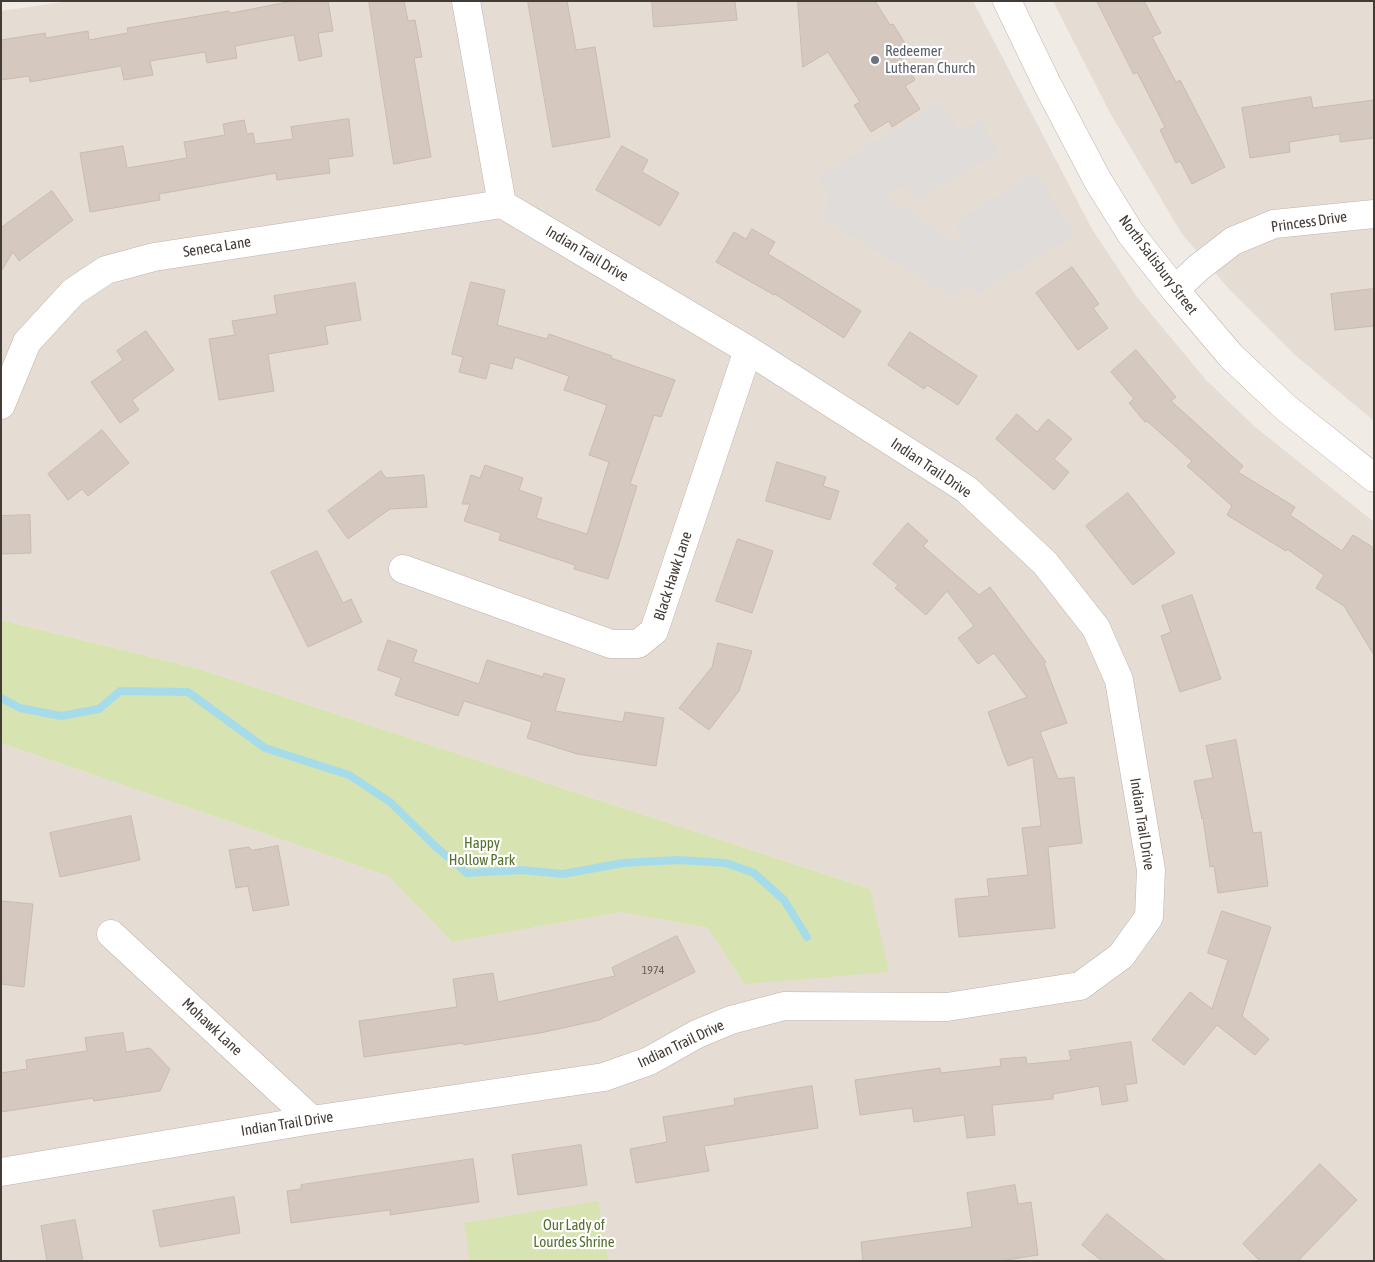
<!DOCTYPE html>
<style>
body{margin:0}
#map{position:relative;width:1375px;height:1262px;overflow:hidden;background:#f1ebe6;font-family:"Asap Condensed",sans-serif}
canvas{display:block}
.frame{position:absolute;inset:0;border:2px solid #433b36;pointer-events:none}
</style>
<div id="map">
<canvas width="1375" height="1262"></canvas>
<div class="frame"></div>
</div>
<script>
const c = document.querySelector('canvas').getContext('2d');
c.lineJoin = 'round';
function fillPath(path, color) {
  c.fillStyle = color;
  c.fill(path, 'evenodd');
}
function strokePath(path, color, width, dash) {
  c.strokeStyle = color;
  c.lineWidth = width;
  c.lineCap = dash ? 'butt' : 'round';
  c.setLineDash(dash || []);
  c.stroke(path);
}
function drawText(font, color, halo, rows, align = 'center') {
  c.font = font + ' "Asap Condensed",sans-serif';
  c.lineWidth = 4.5;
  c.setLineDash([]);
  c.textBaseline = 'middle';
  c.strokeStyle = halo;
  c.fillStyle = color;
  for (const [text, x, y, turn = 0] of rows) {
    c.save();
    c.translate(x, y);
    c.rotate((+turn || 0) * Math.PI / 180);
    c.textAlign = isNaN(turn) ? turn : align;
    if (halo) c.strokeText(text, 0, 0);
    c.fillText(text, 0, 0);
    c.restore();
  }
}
fillPath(new Path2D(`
 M70,1H973L1092,229L1137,297L1206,380L1254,426L1374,522V1261H1V743L388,876L452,942L621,912L708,928L744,984L870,889L199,669L1,620V11Z
 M1053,1H1374V421L1295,355L1229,289L1182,234L1110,113Z`), '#e5dcd4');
fillPath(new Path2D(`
 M1,620L199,669L870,889L889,972L744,984L708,928L621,912L452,942L388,876L1,743Z
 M598,1201L608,1261H470L464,1223Z`), '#d7e3b1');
fillPath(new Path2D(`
 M940,102L959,131L980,120L999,152L916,201L905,185L889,194V198L961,245L965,244L966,241L955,223L1035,172L1075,235L975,295L966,284L952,297L821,217L831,198L818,177Z`), '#e0dcda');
strokePath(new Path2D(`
 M1,698L20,708L61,716L99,709L120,691L188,692L265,748L349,775L390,802L436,847L467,873L522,870L563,874L623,863L679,860L726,863L754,873L784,900L807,937`), '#a6dcea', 8);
const building = new Path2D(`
 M293,1H328L333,31L318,33L322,56L299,61L294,35L235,46L237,58L207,63L205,52L150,61L153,75L124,80L121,66L30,82L29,76L1,80V40L45,33L46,38L88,31L89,40L128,33L127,28L229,11L230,13Z
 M369,1H404L408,21L415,20L422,57L414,58L431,157L394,164Z
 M528,1H567L576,50L595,47L610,137L553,147Z
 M652,1H735L737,20L654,27Z
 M798,1H875L890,25L893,24L908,48L898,53L915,80L905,86L920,109L892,127L889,121L871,132L854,105L860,102L828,52L803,67Z
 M1097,1H1144L1161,33L1152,37L1176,82L1180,80L1225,167L1192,184L1180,161L1176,163L1160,130L1165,127L1137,72L1134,74Z
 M1311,97L1313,108L1374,100V138L1340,142V134L1289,142L1290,152L1250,158L1242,108Z
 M349,119L353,156L328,159L330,173L277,180L276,173L159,194L160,200L90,212L80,153L123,146L127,168L187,158L184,142L225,135L223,124L244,120L247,134L253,133L255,144L293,139L291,127Z
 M622,146L648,160L642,172L679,193L660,226L596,190Z
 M52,191L73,220L19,261L13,252L1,271V228Z
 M752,229L775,242L768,254L803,275L861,311L844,338L775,294L774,295L716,262L734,232L746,239Z
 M1072,267L1099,304L1093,308L1108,328L1078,350L1036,293Z
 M471,282L505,290L497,325L547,339L549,334L612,356L611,358L675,380L661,417L654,415L630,484L637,486L608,579L574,569L575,565L499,540L501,533L464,521L470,504H462L471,475L480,478L485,465L523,478L519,490L542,498L536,518L587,534L609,462L589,455L607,405L564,390L569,376L515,357L512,369L490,363L486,379L459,372L463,357L452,354Z
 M355,283L361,320L325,326L328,344L268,354L274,391L219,400L209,339L235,335L232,321L277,314L274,296Z
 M1374,289V326L1335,330L1331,294Z
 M146,331L174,370L132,400L139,410L120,423L91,382L123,360L117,351Z
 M910,332L977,376L958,405L927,385L924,389L888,365Z
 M1136,350L1176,397L1171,401L1243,466L1238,472L1295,507L1290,515L1342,551L1353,535L1374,548V655L1344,606L1316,588L1324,575L1287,549L1286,551L1227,515L1232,506L1187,466L1192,461L1147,421L1145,422L1129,403L1134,399L1111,372Z
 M1017,414L1037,432L1048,419L1072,439L1054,459L1069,472L1054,490L996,439Z
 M102,430L129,463L88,496L82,489L68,500L48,474Z
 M777,462L826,477L823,486L839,491L830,520L766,501Z
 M381,471L386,478L424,475L427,507L390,509L348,539L328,511Z
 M1128,493L1175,553L1133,585L1086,526Z
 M30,515L31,553L1,554V516Z
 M908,523L928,541L923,546L979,595L990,587L1046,662L1044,663L1067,723L1040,732L1058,779L1074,777L1082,843L1048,847L1055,928L959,937L955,899L989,896L987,879L1028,875L1022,828L1041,826L1033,757L1008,766L988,712L1027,697L994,653L978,664L958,638L974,626L947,591L926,615L895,588L898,585L873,564Z
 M738,539L773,551L752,613L716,601Z
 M317,551L343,603L351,599L362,622L308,647L271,572Z
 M1192,595L1221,679L1180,692L1161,636L1171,632L1162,606Z
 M388,640L417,650L413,662L479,684L487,660L543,677L544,673L565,679L555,711L623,722L625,712L664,718L656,766L577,754L527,738L532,722L464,701L458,716L395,695L401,678L378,670Z
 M718,643L752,651L739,691L709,730L679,708L712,667Z
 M1236,740L1253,833L1261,832L1268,886L1218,893L1214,866L1210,867L1203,818L1202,819L1194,781L1213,778L1206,746Z
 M131,816L140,860L60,877L50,833Z
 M278,846L289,905L253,911L248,886L236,888L229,850L249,847L252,850Z
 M1,901L33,904L24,987L1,984Z
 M1222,911L1271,927L1242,1016L1269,1039L1255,1055L1217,1025L1184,1065L1152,1040L1190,992L1212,1009L1228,960L1208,953Z
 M677,936L695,972L599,1020L540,1033L464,1045L463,1043L364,1057L359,1021L457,1007L453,979L493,973L498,1002L615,976L612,968Z
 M123,1033L126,1052L150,1048L170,1069L160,1091L94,1101L93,1098L1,1112V1073L27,1069L26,1060L87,1051L85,1038Z
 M1131,1042L1137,1083L1125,1085L1128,1101L1102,1105L1099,1086L1053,1094V1099L992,1105L995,1135L967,1138L964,1115L914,1122L912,1108L860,1115L855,1080L940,1068L941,1073L1001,1066L1000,1059L1026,1057L1027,1064L1071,1060L1069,1051Z
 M812,1086L818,1128L704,1146L709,1171L636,1183L630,1149L667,1142L663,1117L735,1105L734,1099Z
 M581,1145L587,1185L518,1195L512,1155Z
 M473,1159L479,1202L390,1215V1210L291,1223L287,1191L301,1189V1185Z
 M1320,1164L1357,1200L1298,1261H1260L1243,1244Z
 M1015,1185L1018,1204L1031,1202L1038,1255L1000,1261H863L861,1242L972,1227L967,1193Z
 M234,1197L240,1233L160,1247L153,1211Z
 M1107,1214L1166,1261H1102L1082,1245Z
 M75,1220L83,1261H47L41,1226Z`);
fillPath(building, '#d5c8bf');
strokePath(building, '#ccbbb0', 1);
const minor = new Path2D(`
 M1175,290L1198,268L1233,241L1274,224L1374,214
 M1,405L27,342L73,292L106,270L154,257L502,204
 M403,569L611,644H638L654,631L748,350
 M111,934L312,1120
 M1,1172L312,1120L604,1077L649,1061L697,1034L731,1020L784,1006L947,1007L1080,986L1121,956L1149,917L1151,870L1119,680L1096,628L1045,563L966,489L748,350L502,204L466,1`);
const tertiary = new Path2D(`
 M1007,1L1047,84L1098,181L1131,234L1175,290L1231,356L1286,408L1374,478`);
strokePath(minor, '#bfb4ac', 29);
strokePath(tertiary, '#bfb4ac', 29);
strokePath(minor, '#fff', 28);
strokePath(tertiary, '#fff', 28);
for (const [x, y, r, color] of [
 [875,60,5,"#6b7280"]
]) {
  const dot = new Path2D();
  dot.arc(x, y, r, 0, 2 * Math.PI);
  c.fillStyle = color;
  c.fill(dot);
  strokePath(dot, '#fff', 2);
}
drawText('12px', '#685e58', null, [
 ["1974",653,970]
]);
drawText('15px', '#5b616d', '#fff', [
 ["Redeemer",885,51],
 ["Lutheran Church",885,68]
], 'left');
drawText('15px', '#433b36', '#fff', [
 ["Princess Drive",1309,222,-8],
 ["Seneca Lane",217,247,-9],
 ["Indian Trail Drive",587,254,31],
 ["North Salisbury Street",1158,265,53],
 ["Indian Trail Drive",931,468,34],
 ["Black Hawk Lane",673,576,-72],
 ["Indian Trail Drive",1142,824,81],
 ["Mohawk Lane",212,1027,43],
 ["Indian Trail Drive",681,1044,-25],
 ["Indian Trail Drive",287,1124,-9]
]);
drawText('15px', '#55712d', '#fff', [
 ["Happy",482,843],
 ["Hollow Park",482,860],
 ["Our Lady of",574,1225],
 ["Lourdes Shrine",574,1242]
]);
</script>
